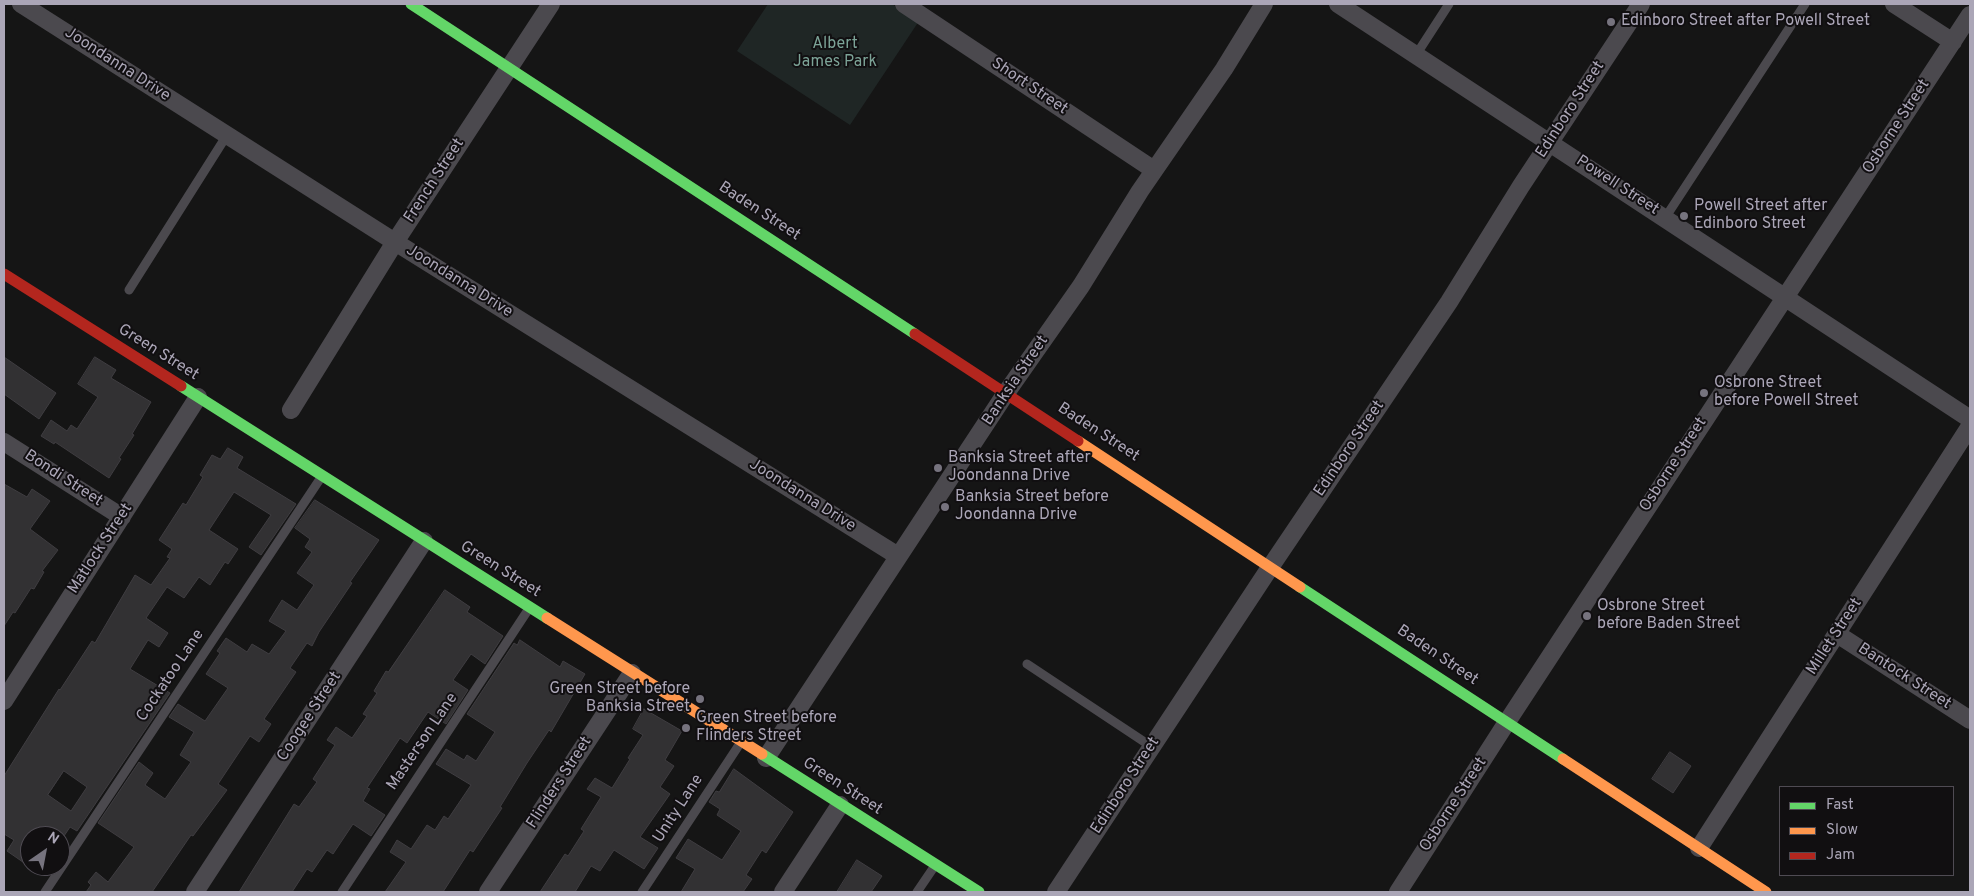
<!DOCTYPE html>
<style>
body{margin:0}
#map{position:relative;width:1974px;height:896px;overflow:hidden;background:#151515;font-family:Overpass,sans-serif}
canvas{display:block}
.frame{position:absolute;inset:0;border:5px solid #aba6b7;pointer-events:none}
.legend{position:absolute;left:1779px;top:786px;width:175px;height:90px;box-sizing:border-box;background:#110f11;border:1px solid #4f4b53;margin:0;padding:6px 9px;list-style:none;font-size:15px;color:#aba6b7}
.legend li{display:flex;align-items:center;gap:10px;height:25px}
.legend b{width:25px;border:1px solid #4f4b53}
.north{position:absolute;left:20px;top:826px;width:50px;height:50px;box-sizing:border-box;background:#110f11;border:1px solid #4f4b53;border-radius:50%;rotate:33deg;font-size:14px;font-weight:700;line-height:20px;text-align:center;color:#aba6b7}
.north::after{content:'';display:block;margin:auto;width:18px;height:22px;background:#76737e;clip-path:polygon(50% 0,100% 100%,50% 72%,0 100%)}
</style>
<div id="map">
<canvas width="1974" height="896"></canvas>
<div class="frame"></div>
<ul class="legend">
<li><b style="height:6px;background:#63d668"></b>Fast</li>
<li><b style="height:6px;background:#ff974d"></b>Slow</li>
<li><b style="height:6px;background:#b3261e"></b>Jam</li>
</ul>
<div class="north">N</div>
</div>
<script>
const c = document.querySelector('canvas').getContext('2d');
c.lineJoin = 'round';
function fillPath(path, color) {
  c.fillStyle = color;
  c.fill(path, 'evenodd');
}
function strokePath(path, color, width, dash) {
  c.strokeStyle = color;
  c.lineWidth = width;
  c.lineCap = dash ? 'butt' : 'round';
  c.setLineDash(dash || []);
  c.stroke(path);
}
function drawText(font, color, halo, rows, align = 'center') {
  c.font = font + ' Overpass,sans-serif';
  c.lineWidth = 4;
  c.setLineDash([]);
  c.textBaseline = 'middle';
  c.strokeStyle = halo;
  c.fillStyle = color;
  for (const [text, x, y, turn = 0] of rows) {
    c.save();
    c.translate(x, y);
    c.rotate((+turn || 0) * Math.PI / 180);
    c.textAlign = isNaN(turn) ? turn : align;
    if (halo) c.strokeText(text, 0, 0);
    c.fillText(text, 0, 0);
    c.restore();
  }
}
fillPath(new Path2D(`
 M768,4H892L919,21L850,125L737,51Z`), '#1f2625');
const building = new Path2D(`
 M4,357L56,393L39,419L4,394Z
 M95,357L116,370L111,378L151,402L132,434L134,435L119,458L121,459L109,478L55,442L54,444L41,436L51,420L67,431L71,425L77,429L98,397L78,384Z
 M228,448L243,457L237,468L296,504L261,555L249,547L271,515L234,492L209,530L238,549L228,564L225,562L210,585L199,577L184,598L167,587L146,618L168,633L159,647L148,640L130,669L170,693L77,831L70,827L64,836H52L41,829L36,836H30V867L7,851L14,840L4,834V776L59,689L60,690L92,641L95,643L135,575L151,585L170,558L167,557L172,549L159,540L183,503L186,505L203,477L200,475L212,455L220,459ZM64,771L87,787L71,811L48,795Z
 M4,484L27,497L32,489L50,501L30,529L58,550L42,571L44,572L34,589L31,588L15,613L13,612L4,626Z
 M315,500L379,540L350,582L352,583L319,632L312,646L307,643L290,668L296,672L264,719L271,724L259,742L250,736L218,784L227,790L193,836L191,835L152,892H86L91,885L88,882L96,872L108,882L134,847L98,823L139,762L153,773L145,785L165,799L191,762L180,755L194,732L169,717L178,704L205,721L228,688L206,674L220,653L217,651L226,638L247,652L252,644L269,654L286,631L269,621L282,600L297,610L314,585L297,573L312,552L305,547L310,539L295,528Z
 M445,590L470,607L467,612L503,636L485,664L471,654L453,680L468,690L446,724L428,712L407,743L400,738L367,788L370,789L363,801L385,815L371,836L353,824L333,854L327,850L312,872L307,869L292,892H239L294,804L299,807L317,782L313,779L335,745L327,740L336,727L352,738L367,716L363,714L377,693L374,691L386,671L388,672Z
 M520,640L560,667L563,661L585,674L551,732L549,730L527,763L500,807L502,808L473,852L470,850L443,892H385L406,862L390,852L397,840L411,849L427,825L435,830L444,816L448,819L471,785L436,764L446,749L464,760L467,755L476,761L495,732L467,714L514,643L517,645Z
 M644,709L682,731L665,760L674,766L660,787L670,794L640,837L658,848L644,869L614,850L600,871L591,866L575,892H540L565,854L568,856L584,831L581,829L601,797L587,789L595,778L612,788L630,759L628,758L643,735L633,729Z
 M1670,752L1691,766L1673,793L1652,779Z
 M734,769L793,812L766,853L762,850L746,875L752,879L743,892H681L695,869L676,858L688,839L722,860L741,831L717,815L720,809L709,802L716,791L719,792Z
 M857,860L882,876L871,892H837Z`);
fillPath(building, '#323133');
strokePath(building, '#3f3d41', 1);
strokePath(new Path2D(`
 M1416,55L1449,4
 M1665,218L1805,4
 M129,290L227,135
 M1027,664L1152,747
 M45,892L320,479
 M342,892L528,610
 M642,892L739,745
 M917,892L934,867`), '#4b494e', 9);
strokePath(new Path2D(`
 M21,4L395,242L898,556
 M904,4L1154,170
 M1338,4L1970,419
 M1894,4L1953,42
 M291,410L395,242L551,4
 M4,442L122,517
 M1837,634L1970,720
 M4,701L198,397
 M766,758L1006,393L1081,286L1140,191L1224,69L1264,4
 M1699,848L1970,426
 M195,892L424,541
 M488,892L632,673
 M783,892L840,805
 M1056,892L1271,566L1449,302L1521,186L1641,4
 M1398,892L1507,722L1970,15`), '#4b494e', 18);
strokePath(new Path2D(`
 M411,4L915,334
 M181,386L547,618
 M1300,587L1563,759
 M762,754L979,892`), '#63d668', 11);
strokePath(new Path2D(`
 M1078,441L1300,587
 M547,618L762,754
 M1563,759L1766,892`), '#ff974d', 11);
strokePath(new Path2D(`
 M4,274L181,386
 M915,334L1078,441`), '#b3261e', 11);
for (const [x, y, r, color] of [
 [1611,22,5,"#76737e"],
 [1684,216,5,"#76737e"],
 [1704,393,5,"#76737e"],
 [938,468,5,"#76737e"],
 [945,507,5,"#76737e"],
 [1587,616,5,"#76737e"],
 [700,699,5,"#76737e"],
 [686,728,5,"#76737e"]
]) {
  const dot = new Path2D();
  dot.arc(x, y, r, 0, 2 * Math.PI);
  c.fillStyle = color;
  c.fill(dot);
  strokePath(dot, '#110f11', 2);
}
drawText('16px', '#aba6b7', '#110f11', [
 ["Edinboro Street after Powell Street",1621,22],
 ["Powell Street after",1694,207],
 ["Edinboro Street",1694,225],
 ["Osbrone Street",1714,384],
 ["before Powell Street",1714,402],
 ["Banksia Street after",948,459],
 ["Joondanna Drive",948,477],
 ["Banksia Street before",955,498],
 ["Joondanna Drive",955,516],
 ["Osbrone Street",1597,607],
 ["before Baden Street",1597,625],
 ["Green Street before",690,690,"right"],
 ["Banksia Street",690,708,"right"],
 ["Green Street before",696,719],
 ["Flinders Street",696,737]
], 'left');
drawText('16px', '#7ca397', '#110f11', [
 ["Albert",835,45],
 ["James Park",835,63]
]);
drawText('16px', '#aba6b7', '#110f11', [
 ["Joondanna Drive",117,65,33],
 ["Short Street",1029,87,34],
 ["Edinboro Street",1571,110,-57],
 ["Osborne Street",1897,127,-57],
 ["French Street",435,181,-57],
 ["Powell Street",1617,186,33],
 ["Baden Street",759,212,33],
 ["Joondanna Drive",459,282,32],
 ["Green Street",158,353,32],
 ["Banksia Street",1016,381,-56],
 ["Baden Street",1098,433,33],
 ["Edinboro Street",1350,449,-56],
 ["Osborne Street",1674,465,-57],
 ["Bondi Street",63,479,33],
 ["Joondanna Drive",802,496,32],
 ["Matlock Street",101,549,-57],
 ["Green Street",500,570,32],
 ["Millet Street",1835,637,-57],
 ["Baden Street",1437,656,34],
 ["Cockatoo Lane",171,676,-56],
 ["Bantock Street",1904,677,33],
 ["Coogee Street",310,717,-57],
 ["Masterson Lane",423,742,-56],
 ["Flinders Street",560,783,-57],
 ["Edinboro Street",1126,786,-57],
 ["Green Street",842,787,33],
 ["Osborne Street",1454,805,-57],
 ["Unity Lane",679,809,-57]
]);
</script>
